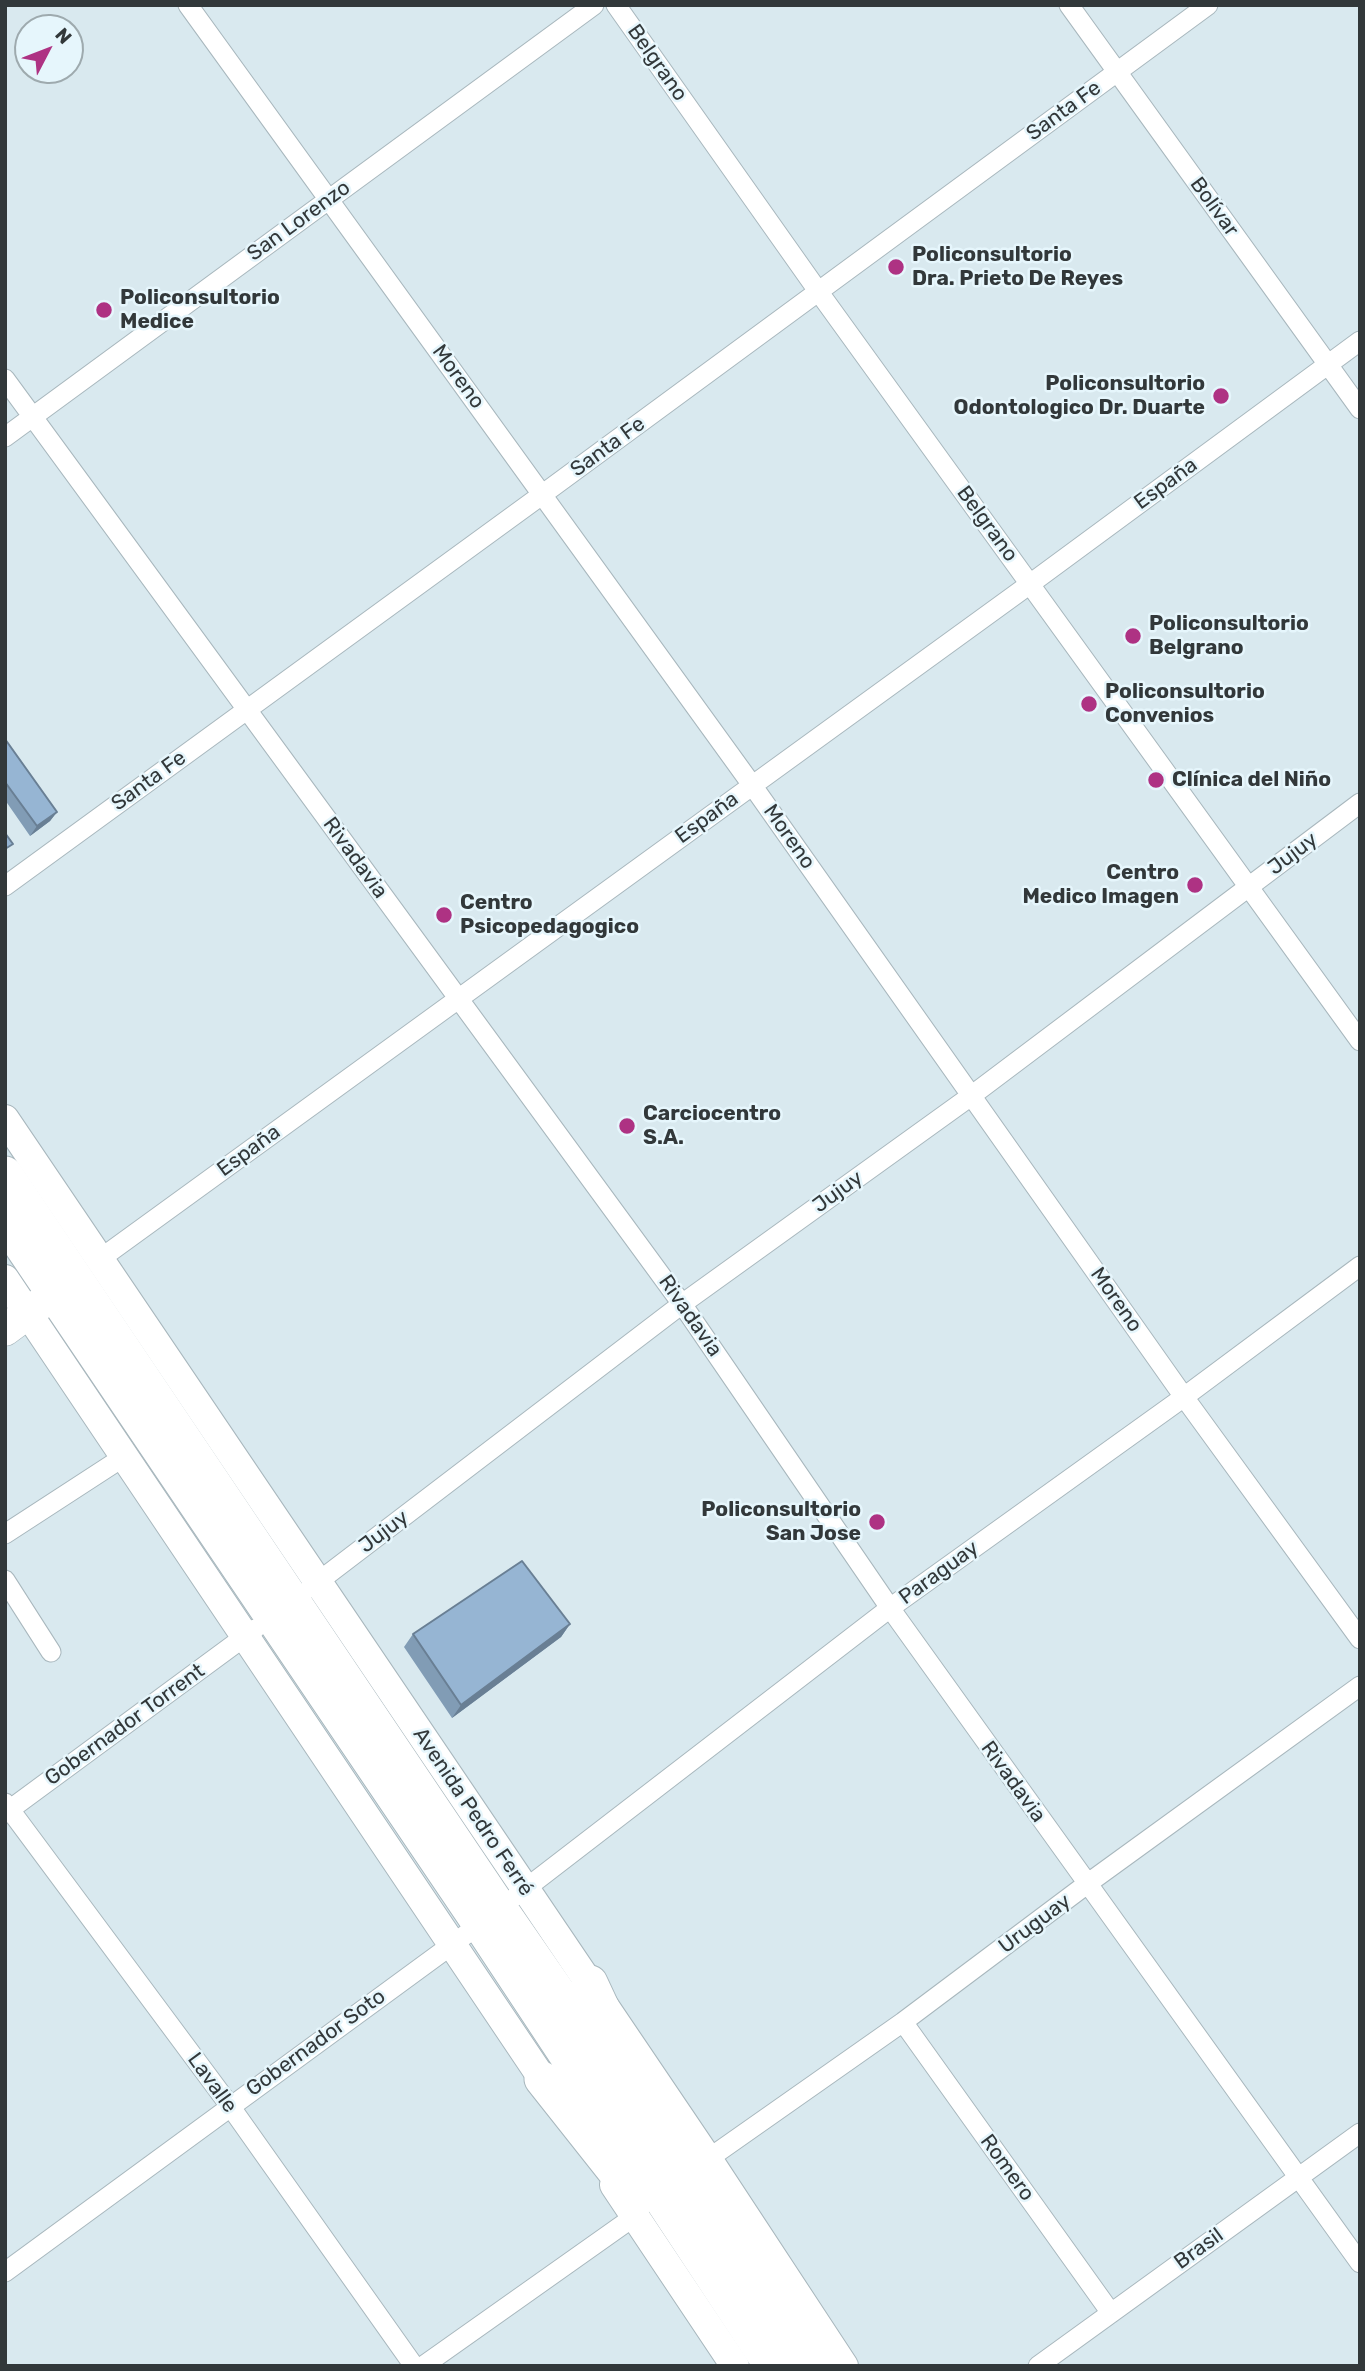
<!DOCTYPE html>
<meta charset="utf-8">
<style>
body{margin:0}
#map{position:relative;width:1365px;height:2371px;overflow:hidden;background:#d9e9ef;font-family:Rubik,sans-serif}
canvas{display:block}
.frame{position:absolute;inset:0;border:7px solid #32383a;pointer-events:none}
.north{position:absolute;left:14px;top:14px;width:70px;height:70px;box-sizing:border-box;background:#e6f6fc;border:2px solid #9eaaae;border-radius:50%;rotate:48deg;font-size:19px;font-weight:700;line-height:28px;text-align:center;color:#32383a}
.north::after{content:'';display:block;margin:auto;width:24px;height:32px;background:#ae3283;clip-path:polygon(50% 0,100% 100%,50% 72%,0 100%)}
</style>
<div id="map">
<canvas width="1365" height="2371"></canvas>
<div class="frame"></div>
<div class="north">N</div>
</div>
<script>
const c = document.querySelector('canvas').getContext('2d');
c.lineJoin = 'round';
function strokePath(path, color, width, dash) {
  c.strokeStyle = color;
  c.lineWidth = width;
  c.lineCap = dash ? 'butt' : 'round';
  c.setLineDash(dash || []);
  c.stroke(path);
}
function fillPath(path, color) {
  c.fillStyle = color;
  c.fill(path, 'evenodd');
}
function drawText(font, color, halo, rows, align = 'center') {
  c.font = font + ' Rubik,sans-serif';
  c.lineWidth = 5;
  c.setLineDash([]);
  c.textBaseline = 'middle';
  c.strokeStyle = halo;
  c.fillStyle = color;
  for (const [text, x, y, turn = 0] of rows) {
    c.save();
    c.translate(x, y);
    c.rotate((+turn || 0) * Math.PI / 180);
    c.textAlign = isNaN(turn) ? turn : align;
    if (halo) c.strokeText(text, 0, 0);
    c.fillText(text, 0, 0);
    c.restore();
  }
}
const street = new Path2D(`
 M188,5L752,785L1184,1397L1360,1639
 M616,5L818,291L1360,1041
 M1069,5L1360,409
 M5,379L682,1304L890,1608L1360,2263
 M5,437L594,5
 M5,886L543,494L1208,5
 M100,1259L1030,584L1360,341
 M5,1534L125,1456
 M5,1580L51,1652
 M310,1588L682,1304L971,1096L1360,803
 M5,1803L230,2106L414,2366
 M5,1813L255,1629
 M516,1896L890,1608L1184,1397L1360,1266
 M903,2022L1111,2313
 M708,2159L903,2022L1087,1884L1360,1686
 M5,2272L487,1919
 M423,2366L635,2216
 M1038,2366L1360,2133`);
const secondary = new Path2D(`
 M5,1119L708,2159L844,2366
 M5,1279L554,2096
 M614,2185L735,2366`);
const primary = new Path2D(`
 M5,1330L74,1279`);
const highway = new Path2D(`
 M5,1174L500,1909L703,2202L810,2366
 M5,1221L480,1924L772,2366
 M590,1983L626,2060
 M542,2079L637,2199`);
strokePath(street, '#a8b7bd', 21);
strokePath(secondary, '#a8b7bd', 30);
strokePath(primary, '#a8b7bd', 33);
strokePath(highway, '#a8b7bd', 37);
strokePath(street, '#fff', 19);
strokePath(secondary, '#fff', 28);
strokePath(primary, '#fff', 32);
strokePath(highway, '#fff', 35);
fillPath(new Path2D(`
 M5,739L57,812L50,821L30,836L5,800Z
 M570,1624L561,1637L452,1718L404,1647L413,1634Z`), '#819cb5');
fillPath(new Path2D(`
 M57,812L50,821L30,836L37,826Z
 M570,1624L561,1637L452,1718L461,1705Z`), '#697f94');
const building = new Path2D(`
 M5,739L57,812L37,826L5,782Z
 M5,833L13,844L5,849Z
 M522,1561L570,1624L461,1705L413,1634Z`);
fillPath(building, '#96b5d3');
strokePath(building, '#697f94', 2);
for (const [x, y, r, color] of [
 [896,267,9,"#ae3283"],
 [104,310,9,"#ae3283"],
 [1221,396,9,"#ae3283"],
 [1133,636,9,"#ae3283"],
 [1089,704,9,"#ae3283"],
 [1156,780,9,"#ae3283"],
 [1195,885,9,"#ae3283"],
 [444,915,9,"#ae3283"],
 [627,1126,9,"#ae3283"],
 [877,1522,9,"#ae3283"]
]) {
  const dot = new Path2D();
  dot.arc(x, y, r, 0, 2 * Math.PI);
  c.fillStyle = color;
  c.fill(dot);
  strokePath(dot, '#e6f6fc', 2.5);
}
drawText('21px', '#32383a', '#e6f6fc', [
 ["Belgrano",657,63,55],
 ["Santa Fe",1064,111,-36],
 ["Bolívar",1214,207,54],
 ["San Lorenzo",299,221,-36],
 ["Moreno",458,377,54],
 ["Santa Fe",608,447,-36],
 ["España",1166,484,-36],
 ["Belgrano",987,524,54],
 ["Santa Fe",149,781,-36],
 ["España",707,818,-36],
 ["Moreno",789,837,55],
 ["Jujuy",1293,854,-37],
 ["Rivadavia",355,858,54],
 ["España",249,1151,-36],
 ["Jujuy",838,1192,-36],
 ["Moreno",1116,1300,55],
 ["Rivadavia",690,1316,55],
 ["Jujuy",384,1532,-37],
 ["Paraguay",939,1573,-36],
 ["Gobernador Torrent",125,1725,-36],
 ["Rivadavia",1013,1782,54],
 ["Avenida Pedro Ferré",473,1812,56],
 ["Uruguay",1035,1924,-37],
 ["Gobernador Soto",316,2043,-36],
 ["Lavalle",212,2083,54],
 ["Romero",1007,2168,54],
 ["Brasil",1199,2249,-36]
]);
drawText('bold 21px', '#32383a', '#e6f6fc', [
 ["Policonsultorio",912,255],
 ["Dra. Prieto De Reyes",912,279],
 ["Policonsultorio",120,298],
 ["Medice",120,322],
 ["Policonsultorio",1205,384,"right"],
 ["Odontologico Dr. Duarte",1205,408,"right"],
 ["Policonsultorio",1149,624],
 ["Belgrano",1149,648],
 ["Policonsultorio",1105,692],
 ["Convenios",1105,716],
 ["Clínica del Niño",1172,780],
 ["Centro",1179,873,"right"],
 ["Medico Imagen",1179,897,"right"],
 ["Centro",460,903],
 ["Psicopedagogico",460,927],
 ["Carciocentro",643,1114],
 ["S.A.",643,1138],
 ["Policonsultorio",861,1510,"right"],
 ["San Jose",861,1534,"right"]
], 'left');
</script>
